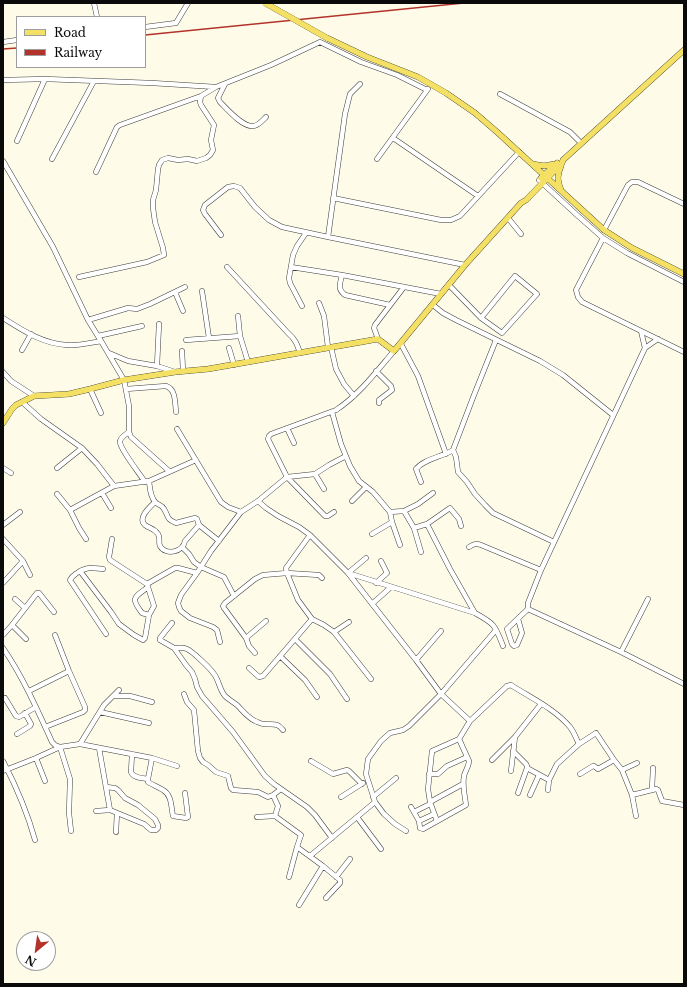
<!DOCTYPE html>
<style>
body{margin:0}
#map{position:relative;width:687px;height:987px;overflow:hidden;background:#fefce9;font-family:"Libre Baskerville",serif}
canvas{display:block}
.frame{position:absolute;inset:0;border:4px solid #0a0a0a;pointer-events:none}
.legend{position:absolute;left:16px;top:16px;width:130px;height:52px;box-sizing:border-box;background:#fff;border:1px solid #9d9d9d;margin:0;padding:5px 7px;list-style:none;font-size:12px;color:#0a0a0a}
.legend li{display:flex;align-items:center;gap:8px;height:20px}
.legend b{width:20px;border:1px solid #9d9d9d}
.north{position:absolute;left:16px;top:931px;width:40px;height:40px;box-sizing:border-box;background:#fff;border:1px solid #9d9d9d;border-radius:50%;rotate:209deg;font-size:11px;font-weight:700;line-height:16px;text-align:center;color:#0a0a0a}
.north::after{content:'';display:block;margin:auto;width:14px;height:18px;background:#b3332a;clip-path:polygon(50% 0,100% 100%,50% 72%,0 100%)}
</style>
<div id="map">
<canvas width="687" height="987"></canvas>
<div class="frame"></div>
<ul class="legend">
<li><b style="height:5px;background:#f3e064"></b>Road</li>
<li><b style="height:5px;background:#b3332a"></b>Railway</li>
</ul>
<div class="north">N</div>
</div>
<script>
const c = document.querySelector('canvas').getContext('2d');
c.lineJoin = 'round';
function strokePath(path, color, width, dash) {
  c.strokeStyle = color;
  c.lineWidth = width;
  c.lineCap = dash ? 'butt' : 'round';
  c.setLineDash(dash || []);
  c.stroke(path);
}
const minor = new Path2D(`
 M94,3L97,17
 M145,27L176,23L188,3
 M3,42L17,40
 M3,80L45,79L152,83L216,87L271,65L320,42L361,62L397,75L427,90
 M225,84L218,98L220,102C227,109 242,127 253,126C258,126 263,120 266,117
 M500,94L570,132L581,143
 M393,138L478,196
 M17,141L45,79
 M52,159L94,81
 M377,159L428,89
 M3,161L53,247L88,320L101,341L124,380L129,406V432L131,437L169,471
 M96,172L117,127L120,125L201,96L216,87
 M539,180L577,215L603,238L627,253L684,282
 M333,198L441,220H451L460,216L519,152
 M508,218L521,234
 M604,230L628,185L632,182H638L684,204
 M221,235L205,214L203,210L205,205L228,187L234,186L240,188L255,207L269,220L282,227L328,237L465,265
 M328,237L345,114L350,94L360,84
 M603,238L576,290L578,297L582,302L684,352
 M227,267L288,333C296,340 297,344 300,353
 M291,267L342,275L441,294
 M342,275C340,284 337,289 345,295L390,305
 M79,277L147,262L164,255L163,248L155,222L153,208V200L156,190L158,169L159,165L162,160L168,158L178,160L188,159L197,161L206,158L210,155L213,150L211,140L214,125L201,105L200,102L201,96
 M449,285L481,318L502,333L537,294L515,276L481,318
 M202,291L209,338
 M175,292L183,311
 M319,303L324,316L328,347
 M433,305L443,313L456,320L540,361L563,375L613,415
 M302,306L290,283L289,278L293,255L297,246L306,233
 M238,316L240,336L248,362
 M3,318C22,330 43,344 67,345C78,346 90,343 101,341
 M88,320L128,308L137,309L150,304L185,287
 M641,331L645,348
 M98,336L142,326
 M378,339L374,328L375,325L404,287
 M658,339L645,348L541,570L528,603V609L621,652L684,684
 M186,340L240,336
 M496,340L474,395L453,450L456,457L458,472L467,482L475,494L485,505L493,513L554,542
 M401,344L418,376L446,454
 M331,347L336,369L344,384L354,396
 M229,348L234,365
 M22,350L31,334
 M182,351L183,371
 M109,353L128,361L157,366L175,372
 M157,366L159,324
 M376,371L391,386L392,390L379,400V403
 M3,372L11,381L34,396
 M90,389L101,413
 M126,389L166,386C176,389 175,403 176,412
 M22,402L41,419L82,448L97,464L114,486
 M332,412L341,444L350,466L359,481L373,492L390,512L392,522L400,545
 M287,428L294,443
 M177,429L221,502L228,507L241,512
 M129,432C126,434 121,437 120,441C119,448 140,474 145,482
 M3,468L11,473
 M57,468L82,448
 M315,474L324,489
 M149,481C150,488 150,497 156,503C159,505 162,505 164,509C169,517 166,519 176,523L195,518L197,519L199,525L219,541
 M421,482L416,469C424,459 442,457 453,450
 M102,493L111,508
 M57,494L70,510L79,528L86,539
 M258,501L266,508L278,516L299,527L310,535L348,573L416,660L441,694L470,721L459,739L432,751L428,789L430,802L437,821
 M352,501L366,487
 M155,502C150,507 137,518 145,525C150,529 153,527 158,534C161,539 158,542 160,546C166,556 183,552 185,541L199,525
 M70,510L114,486L149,481L196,460
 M404,511L414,528L421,552
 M334,512L328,516H325L287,477L268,439L269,436L271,434L336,410C359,395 376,372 394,351
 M390,512L404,511L418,504L433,493
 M427,524L450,569L475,613
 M3,525L20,512
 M414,528L427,524L450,508L459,519L461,526
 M372,534L392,522
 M310,535L286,568L287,573L298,600L312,619L324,625L334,632L371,679
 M3,539L23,561L30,575
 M182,547L189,554L194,562L201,567L224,577L234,596
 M469,547C474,544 476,543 481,545L541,570
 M103,569C92,568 87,566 77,573C74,575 72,576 70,580L106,634
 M80,571L111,612L119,624L134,635L143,640L145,638L149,615L154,606L147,584L110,560L109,557L112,539
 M348,573L475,613C495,624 495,625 503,646
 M348,573L366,558
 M3,583L23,561
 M376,583L387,573L381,561
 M147,584L175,568H178L197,573
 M148,587C134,598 130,597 142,613L149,615
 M15,599L25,608
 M372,604L391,587
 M518,619L522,633L517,645L514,646L512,644L507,629L528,609
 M172,623L160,638V640L174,648L186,665L192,672L195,679L197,687L202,696L233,732L265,776L274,784L307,807L315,815L332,838
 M12,625L26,639
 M334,632L349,622
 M3,635L12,625L37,593H39L54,612
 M246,638L266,621
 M295,639L330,674L347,699
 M220,642L217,630L213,627L190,618L181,611L179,607L178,603L181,595L197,573L211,551L241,512L258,501L287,477L315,474L329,465L346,456
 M3,648C23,677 37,709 52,742L55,745L60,747L70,779L69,813L71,831
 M174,648C178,648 183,647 187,649C192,651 210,668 214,674C219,680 219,689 225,696C228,699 233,702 237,705C243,711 247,717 255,721C258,722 261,724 264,724C273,725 277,722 283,730
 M621,652L648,599
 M255,653L249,646L246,638L224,608L223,606L225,603L255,579L263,575L287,573L319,575L322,578
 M280,656L305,680L317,697
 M416,660L441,631
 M249,668L259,677L263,676L312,619
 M29,691L69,671
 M184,694L187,702L194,710L198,751L200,758L203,762L208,765L216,772L228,776L231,788L233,790L258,792L268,797L273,795L281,789
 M113,696H130L152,702
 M5,698L16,716L19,717L36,707
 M100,712L149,723
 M470,721L507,686L511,685C531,698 555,709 570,727C574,732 576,738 579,744
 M45,727L83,712L85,710V707L69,671L55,635
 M17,734L30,726L31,724L25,713
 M80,744L104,705L119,690
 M99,748L110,810
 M513,751L526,764L527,766V768L549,780
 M132,754L131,772C133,778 142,778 148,779
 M36,758L45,781
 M152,758L148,779V782C153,785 158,787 163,790C172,795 171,807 173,816L186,818L188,817L185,793
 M492,760L515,737L541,704
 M3,761C17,788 27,811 35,840
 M311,761L333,774L347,770L349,771L362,784
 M622,770L637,763
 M3,771L36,758L60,747L80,744L152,758L177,766
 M511,771L515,737
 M429,774H438L447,766L467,757
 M580,774L593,766H594L598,769L614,760
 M652,789L653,768
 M548,790L549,780L557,764L579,744L596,733L614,760L622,770L632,795L636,816
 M518,793L527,768
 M273,795L278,806L275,816
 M530,795L539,775
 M632,795L656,789L658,790L662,801L684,805
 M341,797L363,783
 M373,797L396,778
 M430,802L463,784
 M411,807L419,821L420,828L423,829L466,805C465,796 462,786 464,776C465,771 469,766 469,761L459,739
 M96,811L110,810L144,824L151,830H156L158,828V825L155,819L138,805L125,798L118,790L115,788L106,787
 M414,812L430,804
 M257,817L275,816L301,835L297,847L289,877
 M357,817L381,849
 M419,821L434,814
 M406,831L395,824L384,814L375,802L366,774L368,759L381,741L390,733L403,730L409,726L441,694L496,630
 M116,832L117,813
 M297,847L323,866L340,880V883L326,898
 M310,856L375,802
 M336,877L350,859
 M299,905L323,866`);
const major = new Path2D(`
 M327,38L367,57L418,77L446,93L475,113L497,132L604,230L632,248L684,274
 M533,164C540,166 546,167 553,164
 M541,178L557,163
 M561,190C557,181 557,175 561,166
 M3,423L12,409L16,405L34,396L69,394L90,389L124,380L175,372L208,369L378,339L394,351L465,265L521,203L526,200L562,163L563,160L684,50`);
strokePath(minor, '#3d3d3d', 5.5);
strokePath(major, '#1b1b1b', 6);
strokePath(minor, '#fff', 4.5);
strokePath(major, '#f3e064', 5.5);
strokePath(new Path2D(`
 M145,35L464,3
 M3,49L17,48`), '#b3332a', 1.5);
const majorBridge = new Path2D(`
 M265,3L327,38`);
strokePath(majorBridge, '#1b1b1b', 6, []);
strokePath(majorBridge, '#f3e064', 5.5);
</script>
